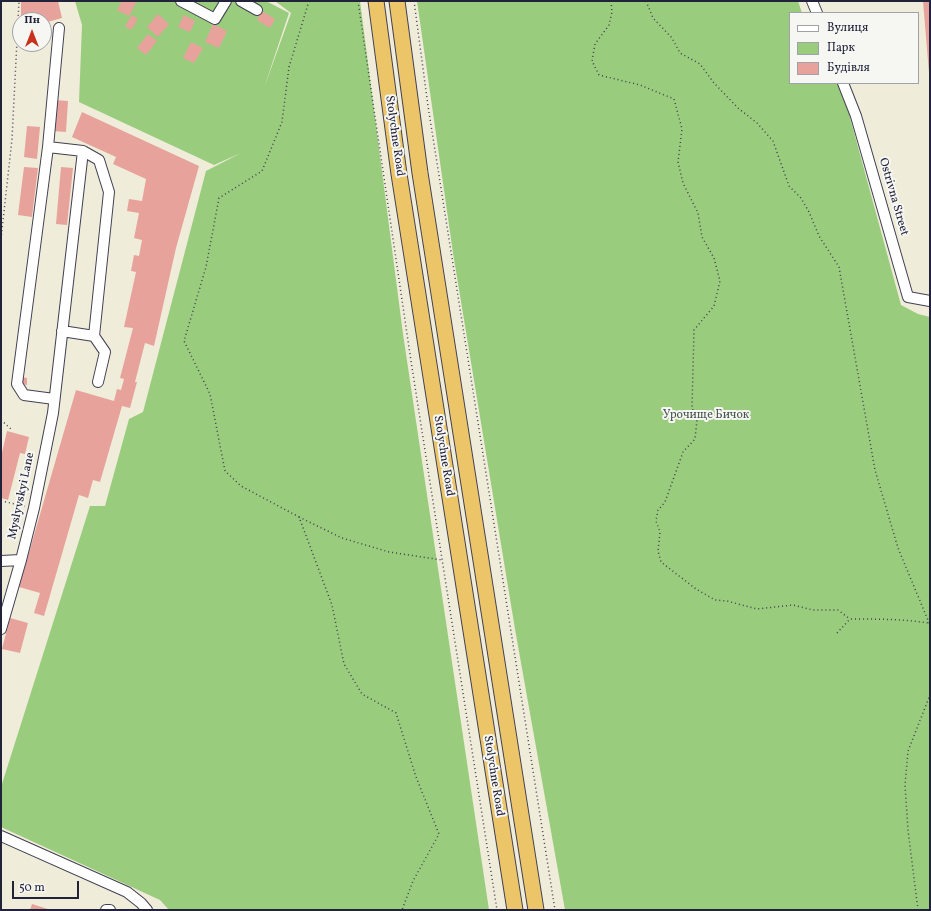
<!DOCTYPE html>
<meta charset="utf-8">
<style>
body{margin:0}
#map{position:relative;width:931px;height:911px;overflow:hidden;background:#f0ecda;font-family:Vollkorn,serif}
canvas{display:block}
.frame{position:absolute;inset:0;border:2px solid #22223b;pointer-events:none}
.legend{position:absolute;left:789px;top:12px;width:130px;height:72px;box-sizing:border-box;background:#f6f6f2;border:1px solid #a1a1a9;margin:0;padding:5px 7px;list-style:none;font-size:12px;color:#22223b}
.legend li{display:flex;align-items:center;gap:8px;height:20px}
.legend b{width:20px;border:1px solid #a1a1a9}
.north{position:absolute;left:12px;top:12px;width:40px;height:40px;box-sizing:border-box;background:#f6f6f2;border:1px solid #a1a1a9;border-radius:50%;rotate:0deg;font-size:11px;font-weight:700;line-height:16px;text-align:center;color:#22223b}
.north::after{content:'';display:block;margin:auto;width:14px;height:18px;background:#c8321e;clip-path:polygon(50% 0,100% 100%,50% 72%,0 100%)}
.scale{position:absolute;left:12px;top:881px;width:67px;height:18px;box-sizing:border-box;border:2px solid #22223b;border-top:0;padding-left:5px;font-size:12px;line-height:14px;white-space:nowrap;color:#22223b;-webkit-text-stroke:3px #f6f6f2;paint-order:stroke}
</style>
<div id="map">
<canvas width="931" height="911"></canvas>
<div class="frame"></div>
<ul class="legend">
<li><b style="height:5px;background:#fff"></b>Вулиця</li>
<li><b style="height:11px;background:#99cc7d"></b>Парк</li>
<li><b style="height:11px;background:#e7a39b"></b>Будівля</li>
</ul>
<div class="north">Пн</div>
<div class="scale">50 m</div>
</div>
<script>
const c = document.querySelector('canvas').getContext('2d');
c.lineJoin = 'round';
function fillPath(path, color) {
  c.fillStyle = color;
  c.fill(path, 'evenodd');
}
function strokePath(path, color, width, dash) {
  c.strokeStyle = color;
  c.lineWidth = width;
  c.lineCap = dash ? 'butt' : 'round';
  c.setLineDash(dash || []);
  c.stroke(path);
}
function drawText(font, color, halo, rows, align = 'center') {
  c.font = font + ' Vollkorn,serif';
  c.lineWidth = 4;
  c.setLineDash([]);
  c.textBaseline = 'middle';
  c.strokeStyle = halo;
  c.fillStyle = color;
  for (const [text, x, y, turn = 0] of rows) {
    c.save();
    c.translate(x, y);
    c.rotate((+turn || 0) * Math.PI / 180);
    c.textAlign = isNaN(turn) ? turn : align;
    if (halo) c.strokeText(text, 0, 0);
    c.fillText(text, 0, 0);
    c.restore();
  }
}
fillPath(new Path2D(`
 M75,1H266L289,13L264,88L291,13L275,1H360L403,334L489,910H169L160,900L1,827V787L90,506H105L129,419L143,412L206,171L241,153L214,165L79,102L82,25Z
 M417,1H798L802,13H790V83H837L849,114L901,305L918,314L930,317V910H565L515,629L453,253Z`), '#99cc7d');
fillPath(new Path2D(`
 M21,1H58L62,18L44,23V20H43L41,15L21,20Z
 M122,1H137L129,16L117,10Z
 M923,1H930V73H929Z
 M262,11L275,19L270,28L257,20Z
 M158,14L169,24L158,37L147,27Z
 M132,15L138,19L131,30L125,26Z
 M184,15L195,21L190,32L178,27Z
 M213,24L227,31L219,48L205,42Z
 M148,34L157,41L146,55L137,48Z
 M191,42L203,48L194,63L183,58Z
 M55,100L68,101L66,132L53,131Z
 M82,112L199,166L176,248L154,346L145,343L135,382H137L130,408L122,406L100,482L93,480L88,498L79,495L44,616L34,613L40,593L19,587L76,390L114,401L117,389L121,390L124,379L120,378L133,328L124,327L136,272L131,271L134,255L139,256L142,240L134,238L139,213L127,211L129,199L142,201L146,179L113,164L116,157L72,137Z
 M27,126L40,127L37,159L24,157Z
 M24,167L38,168L32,217L18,215Z
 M61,167L73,168L67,225L56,224Z
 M21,377L27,378V385L20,384Z
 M7,431L29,437L25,454L20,453L8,500L1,498V457Z
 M10,618L28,623L20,653L2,649Z
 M32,904L51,910H30Z`), '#e7a39b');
const minor = new Path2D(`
 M181,1L215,19L226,1
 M241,1L257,10
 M812,1L817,13
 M843,83L856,116L908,297L930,301
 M48,147L17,384L24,395L54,399
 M62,331L94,336L109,192L99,160L83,151
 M94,336L105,352L98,382
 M1,561L21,560
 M1,629L21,560L34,508L53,413L83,151L48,147L59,28
 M1,836L127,892L141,903L147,910
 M106,910H110`);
const highway = new Path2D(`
 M376,1L399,174L515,910
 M397,1L420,173L536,910`);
strokePath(minor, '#414053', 12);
strokePath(highway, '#414053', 17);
strokePath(new Path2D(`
 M309,1L289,67L282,122L262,171L219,198L206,267L184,341L210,394L225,471L241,486L299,517L332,605L344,664L362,694L396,713L416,777L439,834L413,881L402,910
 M358,1L411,361L497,910
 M414,1L428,106L555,910
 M611,1L612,12L609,25L595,44L592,61L599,75L640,85L674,99L682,129L678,162L683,183L698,213L702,237L714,258L720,281L714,306L694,330L692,408L697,420L695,439L683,452L665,502L658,510L656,521L660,532L658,551L661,562L696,589L715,600L727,601L757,609L793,605L813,610H838L850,619
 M646,1L653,18L672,38L680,53L700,64L714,83L738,108L757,123L773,141L789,186L801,198L809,212L819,236L839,267L875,470L898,548L930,625
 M1,239L12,139L19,1
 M1,420L11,429
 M1,501L25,506
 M299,517L342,538L389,552L442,560
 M837,633L850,619C877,619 902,619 929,623
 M918,910L908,830L905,785L908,751L930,695`), '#414053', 1.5, [1, 3]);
strokePath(minor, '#fff', 10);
strokePath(highway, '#edc569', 15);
drawText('12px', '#22223b', '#f6f6f2', [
 ["Stolychne Road",394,136,82],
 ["Ostrivna Street",893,197,74],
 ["Stolychne Road",443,456,81],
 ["Myslyvskyi Lane",22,496,-78],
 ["Stolychne Road",493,776,81]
]);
drawText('12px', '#46554f', '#f6f6f2', [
 ["Урочище Бичок",706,416]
]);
</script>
